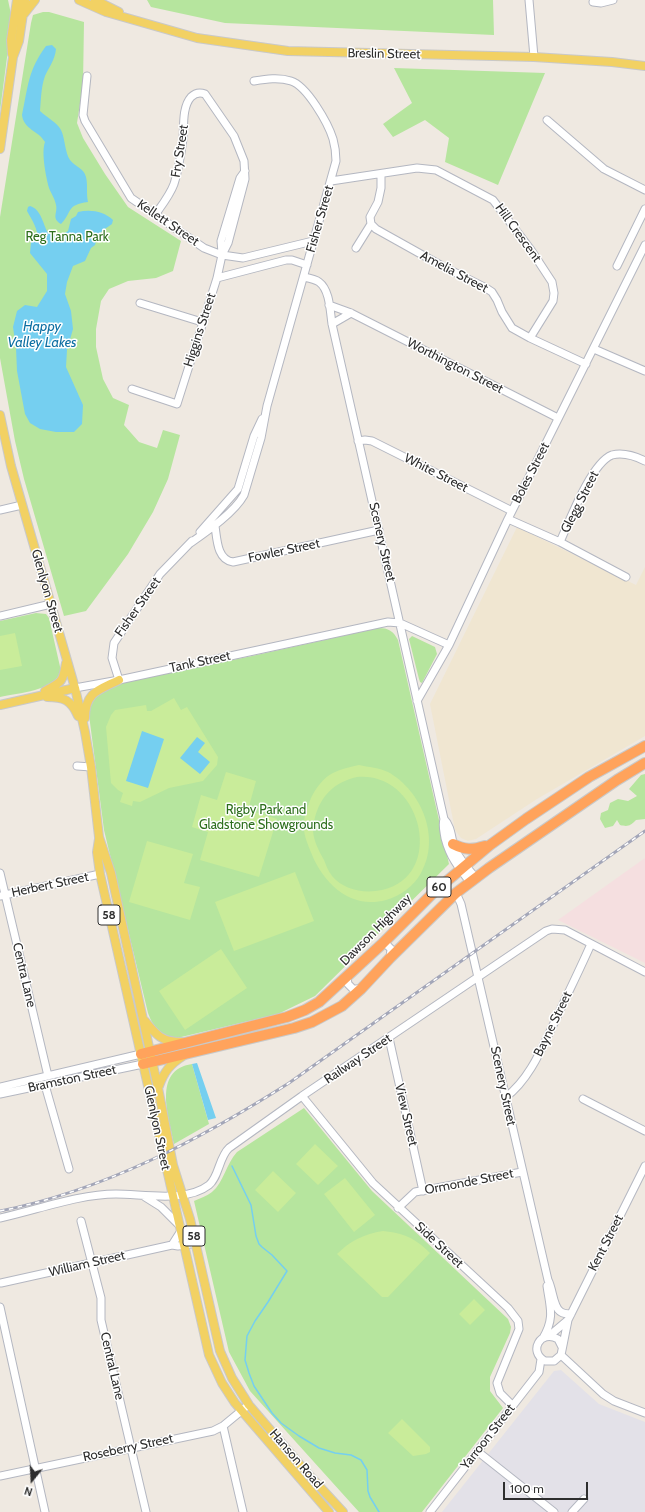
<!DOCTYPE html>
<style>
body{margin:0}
#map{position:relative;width:645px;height:1512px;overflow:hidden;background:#efe9e1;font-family:Cabin,sans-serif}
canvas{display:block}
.north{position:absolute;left:12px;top:1460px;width:40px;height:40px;-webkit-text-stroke:3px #fff;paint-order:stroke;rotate:198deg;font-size:11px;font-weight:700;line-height:16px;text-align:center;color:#2e2e2e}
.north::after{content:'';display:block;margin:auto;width:14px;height:18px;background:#2e2e2e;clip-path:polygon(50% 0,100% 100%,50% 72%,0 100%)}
.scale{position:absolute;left:503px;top:1482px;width:85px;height:18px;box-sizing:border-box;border:2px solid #2e2e2e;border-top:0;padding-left:5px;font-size:12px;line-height:14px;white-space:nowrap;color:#2e2e2e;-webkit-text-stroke:3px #fff;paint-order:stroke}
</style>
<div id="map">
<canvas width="645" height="1512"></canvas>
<div class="north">N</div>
<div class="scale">100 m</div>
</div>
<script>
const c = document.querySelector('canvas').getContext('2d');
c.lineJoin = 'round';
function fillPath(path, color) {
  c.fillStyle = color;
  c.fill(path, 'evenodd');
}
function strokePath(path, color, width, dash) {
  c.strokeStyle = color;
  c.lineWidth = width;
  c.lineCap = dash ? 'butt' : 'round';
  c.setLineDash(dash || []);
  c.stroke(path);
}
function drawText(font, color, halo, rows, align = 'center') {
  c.font = font + ' Cabin,sans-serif';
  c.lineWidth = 3;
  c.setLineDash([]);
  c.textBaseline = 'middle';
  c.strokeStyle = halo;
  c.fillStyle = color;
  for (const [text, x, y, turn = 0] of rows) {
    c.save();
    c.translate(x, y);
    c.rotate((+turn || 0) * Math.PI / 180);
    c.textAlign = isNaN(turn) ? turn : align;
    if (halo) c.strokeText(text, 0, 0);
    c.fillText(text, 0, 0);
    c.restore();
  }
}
fillPath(new Path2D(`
 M561,1370L599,1404L645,1422V1512H442L554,1371Z`), '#e3e1e8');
fillPath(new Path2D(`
 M517,527L636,585L645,567V736L537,799L476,839L468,841L461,838L455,830L430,704Z`), '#f0e6d1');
fillPath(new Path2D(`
 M645,858V963L558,920Z`), '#f5dfe0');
fillPath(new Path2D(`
 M0,0H8L12,19L0,111Z
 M147,0H493L494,35L225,23L151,7Z
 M43,12H49L84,22L83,84L77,123L83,138L105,174L128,207L181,241L173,271L156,278L128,281L109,289L101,301L96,329V347L103,379L113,398L129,405L124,425L139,442L157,448L163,430L180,435L168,479L153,512L128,554L86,611L64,616L24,479L15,441L0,358V217L31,23L33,15Z
 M394,68L545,73L498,185L445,162L449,138L425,120L393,137L383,124L412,103Z
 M36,613L46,614L49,618L61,671C55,691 18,693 0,697V621Z
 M378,628C389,628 393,631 398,640L449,864L315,996L278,1014L177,1038C162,1036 153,1028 148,1013L104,830L89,715L91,699L116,684L252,656Z
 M412,636L435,647L437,654L422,683L420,682L419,679L409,639Z
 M645,774V819L636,820C630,826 628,827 620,825L617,820L613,826L605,828L600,819L601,813L608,810L610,803L618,799L628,801L637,796L629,789L641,775Z
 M192,1064L209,1124L174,1144C169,1117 152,1070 192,1064Z
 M304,1108L372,1191L508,1319L511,1327L510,1333L490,1377V1391L503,1408L422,1512H359L250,1391L229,1352L194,1201C200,1198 207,1196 212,1192C224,1182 226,1164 237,1152Z`), '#b6e59e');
fillPath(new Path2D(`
 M15,633L22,666L0,670V636Z
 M174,698L181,710L187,707L218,757L217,765L203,781L169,788L140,802L133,801L132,806L120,802L123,793L118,790L111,783L106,727L111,715L115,710L146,705L147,711H151Z
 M359,765C368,767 380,768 388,772C422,791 441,838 421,873C414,886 400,896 386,900C349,910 322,882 310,850C307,842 303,833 304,824C304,815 308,806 311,798C316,788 323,778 333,773C341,769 350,767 359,765ZM357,777C422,771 447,876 382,890C364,894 344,890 332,876C328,871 326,865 324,860C319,851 314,842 313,831C313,826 314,822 315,817C321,795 335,782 357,777Z
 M226,772L256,781L248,810L277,819L259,877L200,860L208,832L192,827L201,795L217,800Z
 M147,841L193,854L184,883L200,887L190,920L129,902Z
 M295,872L314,921L234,951L215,902Z
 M221,949L247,988L185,1030L159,991Z
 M315,1144L338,1166L318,1185L296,1164Z
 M273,1171L296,1193L278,1212L255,1190Z
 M345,1178L375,1215L354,1232L324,1194Z
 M383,1231C404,1233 415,1238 430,1253L388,1297H382L337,1254C350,1241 364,1234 383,1231Z
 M474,1299L485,1310L470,1325L459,1314Z
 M402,1419L430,1447V1452L426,1454L413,1456L388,1433Z`), '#c9ec9a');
fillPath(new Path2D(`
 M52,45L56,49C55,60 49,67 45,76C41,87 41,100 40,111C46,117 58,123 61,130C65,138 65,153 70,160C75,167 84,168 86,177C88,185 86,194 88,202C66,205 73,211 61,224C51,218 58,213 56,205C55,199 51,193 49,188C46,177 41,152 45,142C38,130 24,130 22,115C28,87 28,70 46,46Z
 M30,206C41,209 43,224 48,233C57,236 60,236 68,231L71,219L76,216L78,212C90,209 104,211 113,220L112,224L102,231L97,238L95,245L91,248L85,261L73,266L67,282L65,294L71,311L73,329L67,350L66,367L83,405L82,424L74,432H56L40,429L30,423L25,414L17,371L16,348L13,327L17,311L25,305L37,307L47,291V274L30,253L31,242L37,240C39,230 32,220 27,211L28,207Z
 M142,731L164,739L148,788L126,781Z
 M197,737L205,743L198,752L210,762L200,774L180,758Z
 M197,1063L216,1118L208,1120L192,1064Z`), '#75cff0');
strokePath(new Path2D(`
 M232,1166L251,1205L256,1236L259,1244L262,1247L272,1255L287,1271L268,1302L255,1321L247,1336L245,1360L249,1373L254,1386L272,1413L281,1423L299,1436L319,1448L335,1453L351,1455L361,1460L367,1470L368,1491L370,1497L379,1512`), '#75cff0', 1.5);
const minor = new Path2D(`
 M529,0L534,57
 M593,2L601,3L613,0
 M87,76L83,115L85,121L131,198L204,248L222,255L243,258L313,241
 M547,120L604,169L645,190
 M331,181L417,168L436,170L493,200L531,250L552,282L554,293L553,301L530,338
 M371,224L376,229L444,267L486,288L492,292L497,300L502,312L512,328L530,338L586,364
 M356,248L371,224L370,217L378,202L381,188V174
 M222,253L221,241L240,178L245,171
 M617,266L645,209
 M304,277C309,278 315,279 319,282C330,290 330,311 332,324L444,819C442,826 444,831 445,838C450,857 458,867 470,882
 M217,278L286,260H292L307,265
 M140,303L202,322
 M329,305L351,313L558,418
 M332,324L351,313
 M594,349L645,371
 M132,389L177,404L217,278L222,255L228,243L245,179L244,161L234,136L205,94C200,92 195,93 191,97C182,107 184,126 183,139C181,154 179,169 174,184C170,195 162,205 155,215
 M358,441L365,440L372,441L512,511
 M0,510L22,505
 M508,519L560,542L626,577
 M215,526C217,539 217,560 233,562L379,530
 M200,532L238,489L254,436L262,419
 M560,542C569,522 591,463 612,455C624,452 635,456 645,461
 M189,544C206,532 234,513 244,495L261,438L267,406L336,161C336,153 335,146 333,139C328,123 307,86 291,81C279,77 266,79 254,81
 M0,616L51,604
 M119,680L112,658L114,643L160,574L192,541
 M75,688L119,680L388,622L400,623L449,645
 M417,701L449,645L508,519L645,245
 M77,766L91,767
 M444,819C452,827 451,839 455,849C460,860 468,869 476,878
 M0,873L48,1076
 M456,893L461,904L548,1280C553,1289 553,1308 561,1312C564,1314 568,1314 571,1314
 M0,896L100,874
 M382,944H386L391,949L390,958
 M347,977L348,984L353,989H361
 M389,1038L423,1191
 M45,1085L69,1169
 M0,1087L141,1054
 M0,1094L143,1064
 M302,1096L373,1183L508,1308L518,1321L519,1329L497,1383L500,1393L512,1405
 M506,1097C531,1078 543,1045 557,1017C568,993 580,969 591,944
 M583,1099L645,1131
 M145,1197L161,1207L180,1226
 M398,1208L415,1192L522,1172
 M0,1218C37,1210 79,1194 116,1194C143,1194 186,1203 209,1185C219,1177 219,1157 229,1148L302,1096L546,931L552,929L565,930L645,972
 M81,1221L101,1298V1320L146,1512
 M172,1245L181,1231
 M1,1283L172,1245L178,1246L196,1243
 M0,1307L45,1512
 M549,1336L568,1320
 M543,1338C555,1318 550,1307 547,1286
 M562,1347L558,1339C540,1329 528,1352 545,1361H554L561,1355L568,1320L645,1166
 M561,1355L603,1394L614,1401L645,1413
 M223,1426L243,1512
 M477,1451L554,1512
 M0,1476L213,1431L223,1426L246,1407
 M430,1512L539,1372L541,1359
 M572,1512L584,1499`);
const major = new Path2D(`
 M79,0L106,12L197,38L288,51L534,57L612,62L645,66
 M95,0L119,12
 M24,14L35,0
 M12,54L11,40L17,0
 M0,149L13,57L19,41L25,0
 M0,415L11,466L75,688L85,732L91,767L99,837L111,873L158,1088L173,1165L190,1219L220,1351L232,1378L249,1405L308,1474L343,1512
 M45,691C62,682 63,682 66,663
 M47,697C64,697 71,700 78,716
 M0,705L75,688
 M85,718C85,692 99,690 119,680
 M99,839L97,852L100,874L209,1355L222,1383L235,1403L329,1512
 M145,1021C156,1035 162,1042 181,1042
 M159,1086C164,1072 170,1064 183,1056`);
const highway = new Path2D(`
 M453,844C465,850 472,850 485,846
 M141,1054L287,1017L305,1010L319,1002L382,944L435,891L490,845L526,819L589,777L645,746
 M143,1064L294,1028L312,1022L342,1006L361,989L390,958L456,893L489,868L617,780L645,763`);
strokePath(minor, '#b4b7c1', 9);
strokePath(major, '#c9c9c9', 10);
strokePath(highway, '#c9c9c9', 12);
strokePath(minor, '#fff', 7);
strokePath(major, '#f2d163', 8);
strokePath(highway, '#ffa35c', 10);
const rail = new Path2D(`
 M0,1211C105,1190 199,1140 289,1083L645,831`);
strokePath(rail, '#a3a6b8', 3);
strokePath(rail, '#fff', 1.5, [4.5]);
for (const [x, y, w] of [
 [439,887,24],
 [109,915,22],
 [194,1236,22]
]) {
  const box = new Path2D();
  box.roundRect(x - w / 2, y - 10, w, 20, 3);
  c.fillStyle = '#fff';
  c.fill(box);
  strokePath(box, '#2e2e2e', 1);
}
drawText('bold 12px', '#2e2e2e', null, [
 ["60",439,887],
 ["58",109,915],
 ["58",194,1236]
]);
drawText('13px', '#2e2e2e', '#fff', [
 ["Breslin Street",384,54,1],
 ["Fry Street",180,151,-81],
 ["Fisher Street",320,219,-74],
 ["Kellett Street",168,223,34],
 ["Hill Crescent",518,233,54],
 ["Amelia Street",454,272,28],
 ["Higgins Street",200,330,-72],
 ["Worthington Street",455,366,27],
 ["White Street",436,473,27],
 ["Boles Street",531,473,-63],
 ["Glegg Street",580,502,-63],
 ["Scenery Street",382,542,77],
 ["Fowler Street",284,551,-12],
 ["Glenlyon Street",47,591,74],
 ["Fisher Street",138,607,-55],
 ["Tank Street",200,662,-12],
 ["Herbert Street",50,885,-12],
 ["Dawson Highway",376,930,-45],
 ["Centra Lane",24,975,77],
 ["Bayne Street",553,1024,-64],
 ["Railway Street",358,1059,-34],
 ["Bramston Street",72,1079,-12],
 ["Scenery Street",503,1086,78],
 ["View Street",406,1115,77],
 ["Glenlyon Street",157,1128,78],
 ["Ormonde Street",469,1182,-11],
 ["Kent Street",606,1243,-63],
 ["Side Street",439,1245,43],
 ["William Street",87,1264,-13],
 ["Central Lane",112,1366,77],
 ["Yarroon Street",488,1437,-52],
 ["Roseberry Street",128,1448,-12],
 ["Hanson Road",296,1459,49]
]);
drawText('13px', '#2c6e1b', '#fff', [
 ["Reg Tanna Park",67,237],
 ["Rigby Park and",266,810],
 ["Gladstone Showgrounds",266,825]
]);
drawText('italic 14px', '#0d6fa3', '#fff', [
 ["Happy",42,327],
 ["Valley Lakes",42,343]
]);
</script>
